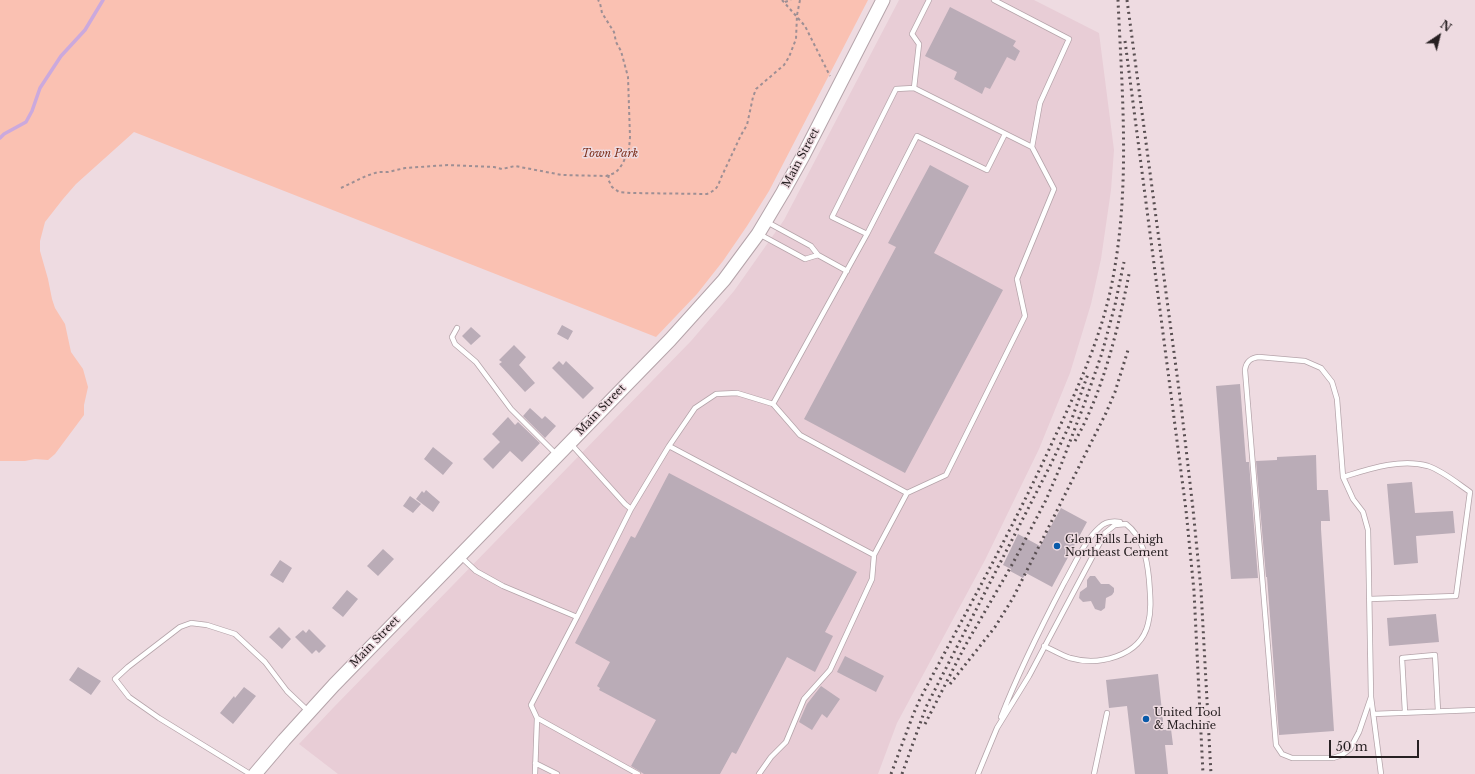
<!DOCTYPE html>
<style>
body{margin:0}
#map{position:relative;width:1475px;height:774px;overflow:hidden;background:#eedbe1;font-family:"Libre Baskerville",serif}
canvas{display:block}
.north{position:absolute;left:1419px;top:16px;width:40px;height:40px;-webkit-text-stroke:3px #eedbe1;paint-order:stroke;rotate:35deg;font-size:11px;font-weight:700;line-height:16px;text-align:center;color:#272022}
.north::after{content:'';display:block;margin:auto;width:14px;height:18px;background:#272022;clip-path:polygon(50% 0,100% 100%,50% 72%,0 100%)}
.scale{position:absolute;left:1329px;top:740px;width:90px;height:18px;box-sizing:border-box;border:2px solid #272022;border-top:0;padding-left:5px;font-size:12px;line-height:14px;white-space:nowrap;color:#272022;-webkit-text-stroke:3px #eedbe1;paint-order:stroke}
</style>
<div id="map">
<canvas width="1475" height="774"></canvas>
<div class="north">N</div>
<div class="scale">50 m</div>
</div>
<script>
const c = document.querySelector('canvas').getContext('2d');
c.lineJoin = 'round';
function fillPath(path, color) {
  c.fillStyle = color;
  c.fill(path, 'evenodd');
}
function strokePath(path, color, width, dash) {
  c.strokeStyle = color;
  c.lineWidth = width;
  c.lineCap = dash ? 'butt' : 'round';
  c.setLineDash(dash || []);
  c.stroke(path);
}
function drawText(font, color, halo, rows, align = 'center') {
  c.font = font + ' "Libre Baskerville",serif';
  c.lineWidth = 3;
  c.setLineDash([]);
  c.textBaseline = 'middle';
  c.strokeStyle = halo;
  c.fillStyle = color;
  for (const [text, x, y, turn = 0] of rows) {
    c.save();
    c.translate(x, y);
    c.rotate((+turn || 0) * Math.PI / 180);
    c.textAlign = isNaN(turn) ? turn : align;
    if (halo) c.strokeText(text, 0, 0);
    c.fillText(text, 0, 0);
    c.restore();
  }
}
fillPath(new Path2D(`
 M899,0H1034L1099,33L1114,150L1111,190L1101,259L1091,304L1070,373L1039,449L985,560L897,723L878,774H338L299,744L333,708L691,341L734,291L784,220Z`), '#e8cdd6');
fillPath(new Path2D(`
 M0,0H868L769,191L747,226L723,261L697,294L656,337L134,132L76,184L63,199L45,222L40,241V251L48,279L52,299L55,308L65,324L71,352L83,369L88,387L84,405V415L55,454L48,460L35,459L25,461H0Z`), '#fac1b2');
strokePath(new Path2D(`
 M0,138L4,134L26,122L32,111L40,88L61,56L85,30L103,0`), '#cba9dd', 3.5);
fillPath(new Path2D(`
 M950,7L1016,41L1013,46L1020,51L1015,61L1007,57L990,89L985,87L982,94L954,79L957,72L925,56Z
 M930,165L969,186L934,253L1003,290L905,473L804,419L896,247L888,243Z
 M562,325L573,331L568,340L557,334Z
 M471,327L481,336L471,345L462,336Z
 M514,345L526,357L519,365L535,383L525,392L499,364L502,362L499,360Z
 M559,361L563,365L566,361L594,388L583,399L552,368Z
 M1240,384L1246,462H1249L1258,578L1231,579L1216,386Z
 M530,408L542,419L545,416L556,426L545,438L523,416Z
 M508,417L515,425L518,422L540,443L522,462L510,451L493,469L483,459L500,442L492,434Z
 M433,447L453,463L443,475L424,459Z
 M1316,455L1317,490H1328L1330,521H1321V529L1334,731L1279,735L1267,577H1266L1256,461L1277,460V457Z
 M669,473L857,572L825,632L833,636L815,672L787,657L736,754L732,752L720,774H644L631,766L656,720L599,690L600,688L597,686L610,662L575,643L631,536L635,538Z
 M1412,482L1415,513L1453,511L1455,533L1416,536L1418,563L1394,565L1387,484Z
 M426,490L440,502L433,512L416,499L422,491L424,493Z
 M410,496L421,504L413,513L403,506Z
 M1061,508L1087,522L1052,587L1026,573L1023,578L1010,571L1011,569L1003,565L1018,534L1040,546Z
 M383,549L394,559L378,576L367,566Z
 M280,560L292,568L283,583L270,575Z
 M1090,576H1095L1101,584H1109L1114,588V592L1112,595L1106,598L1105,608L1101,611L1095,609L1091,601L1083,602L1079,598L1080,592L1087,587V580Z
 M347,590L358,599L343,617L332,608Z
 M1436,614L1439,642L1389,646L1387,618Z
 M279,627L291,639L282,649L269,637Z
 M309,629L326,646L319,653L316,650L312,654L295,637L303,630L306,633Z
 M845,656L884,676L876,692L837,672Z
 M78,667L101,681L91,695L69,680Z
 M1158,674L1164,730L1171,729L1173,745H1165L1168,774H1135L1127,706L1109,708L1106,680Z
 M821,686L840,699L827,718L822,714L812,730L799,722L807,704Z
 M244,687L256,696L233,724L220,713L234,696L235,698Z`), '#baacb7');
const service = new Path2D(`
 M994,0L1069,39L1040,103L1032,147
 M914,88L1032,147L1054,189L1017,279L1025,316L946,475L907,493L874,555L669,446L695,408L716,394L737,393L773,404L867,234L832,217L896,89L914,88L919,44L912,34L929,0
 M767,222L811,246L818,255L847,271
 M759,234L805,259L818,255
 M867,234L917,136L987,170L1005,134
 M457,328L452,337L455,344L476,362L511,409L556,454
 M773,404L800,435L907,493
 M571,444L625,504L631,509L577,617
 M1343,477C1369,469 1401,458 1428,466C1443,471 1457,483 1470,492L1456,596L1370,599
 M631,509L669,446
 M460,556L476,571L503,586L577,617L531,705L537,718
 M1371,697L1359,732L1350,749L1342,755L1333,758H1292L1282,754L1276,745L1245,370C1246,362 1250,358 1259,357L1305,361L1321,368L1332,382L1337,399L1343,477L1353,499L1363,512L1368,530L1371,697L1381,774
 M1405,712L1402,658L1435,655L1438,711
 M1373,714L1475,710
 M1001,717C1019,671 1041,627 1064,583C1075,564 1084,541 1100,527C1106,521 1113,521 1120,522
 M535,763L557,774
 M250,774L159,718L129,697L115,679L128,667L180,627L191,623L207,625L235,634L265,662L287,691L309,712
 M535,774L537,718L638,774
 M759,774L771,757L786,742L804,699L830,670L872,579L874,555
 M978,774L997,728L1029,676L1105,533L1115,525L1126,524C1143,537 1147,559 1149,579C1150,594 1152,609 1148,624C1140,657 1098,666 1070,658C1061,655 1053,650 1044,646
 M1094,774L1107,713`);
const secondary = new Path2D(`
 M255,774L284,740L334,685L670,340L724,280L758,234L783,192L803,156L883,0`);
strokePath(service, '#b5a4aa', 6);
strokePath(secondary, '#b5a4aa', 15);
strokePath(new Path2D(`
 M782,0L805,26L830,76
 M785,2L791,0
 M609,175L608,179L612,187L619,192L631,193L707,194C714,191 718,188 720,180L741,135L747,125L753,97L756,89L784,65L789,57L796,39L797,15L800,0
 M341,188L366,176L378,172H388L405,168L448,165L494,167L502,169L515,166L562,175L606,176L615,173L619,169L623,163L629,149L630,137L628,77L621,51L616,42L614,32L602,13L600,3L598,0`), '#9e8f94', 2, [3, 3]);
strokePath(service, '#fff', 4.5);
strokePath(secondary, '#fff', 13);
strokePath(new Path2D(`
 M1127,0L1181,405L1193,509L1201,590L1211,774
 M1125,41L1186,510L1194,591L1203,774
 M1075,441C1103,392 1118,329 1129,274
 M950,684L995,627L1013,598L1106,413L1115,392L1128,350
 M925,724L965,646L1013,563L1046,500L1061,465L1085,402L1102,353L1115,305L1124,262
 M891,774L913,715L920,699C965,614 1012,530 1052,443C1078,388 1104,332 1114,272C1130,182 1122,90 1118,0
 M902,774L926,707L1050,466L1070,424L1088,374`), '#594f52', 3, [2, 4]);
for (const [x, y, r, color] of [
 [1057,546,4,"#085aa9"],
 [1146,719,4,"#085aa9"]
]) {
  const dot = new Path2D();
  dot.arc(x, y, r, 0, 2 * Math.PI);
  c.fillStyle = color;
  c.fill(dot);
  strokePath(dot, '#eedbe1', 1.5);
}
drawText('italic 11px', '#7d311e', '#eedbe1', [
 ["Town Park",610,154]
]);
drawText('11px', '#272022', '#eedbe1', [
 ["Main Street",801,158,-62],
 ["Main Street",601,410,-46],
 ["Main Street",375,642,-46]
]);
drawText('11px', '#272022', '#eedbe1', [
 ["Glen Falls Lehigh",1065,540],
 ["Northeast Cement",1065,553],
 ["United Tool",1154,713],
 ["& Machine",1154,726]
], 'left');
</script>
